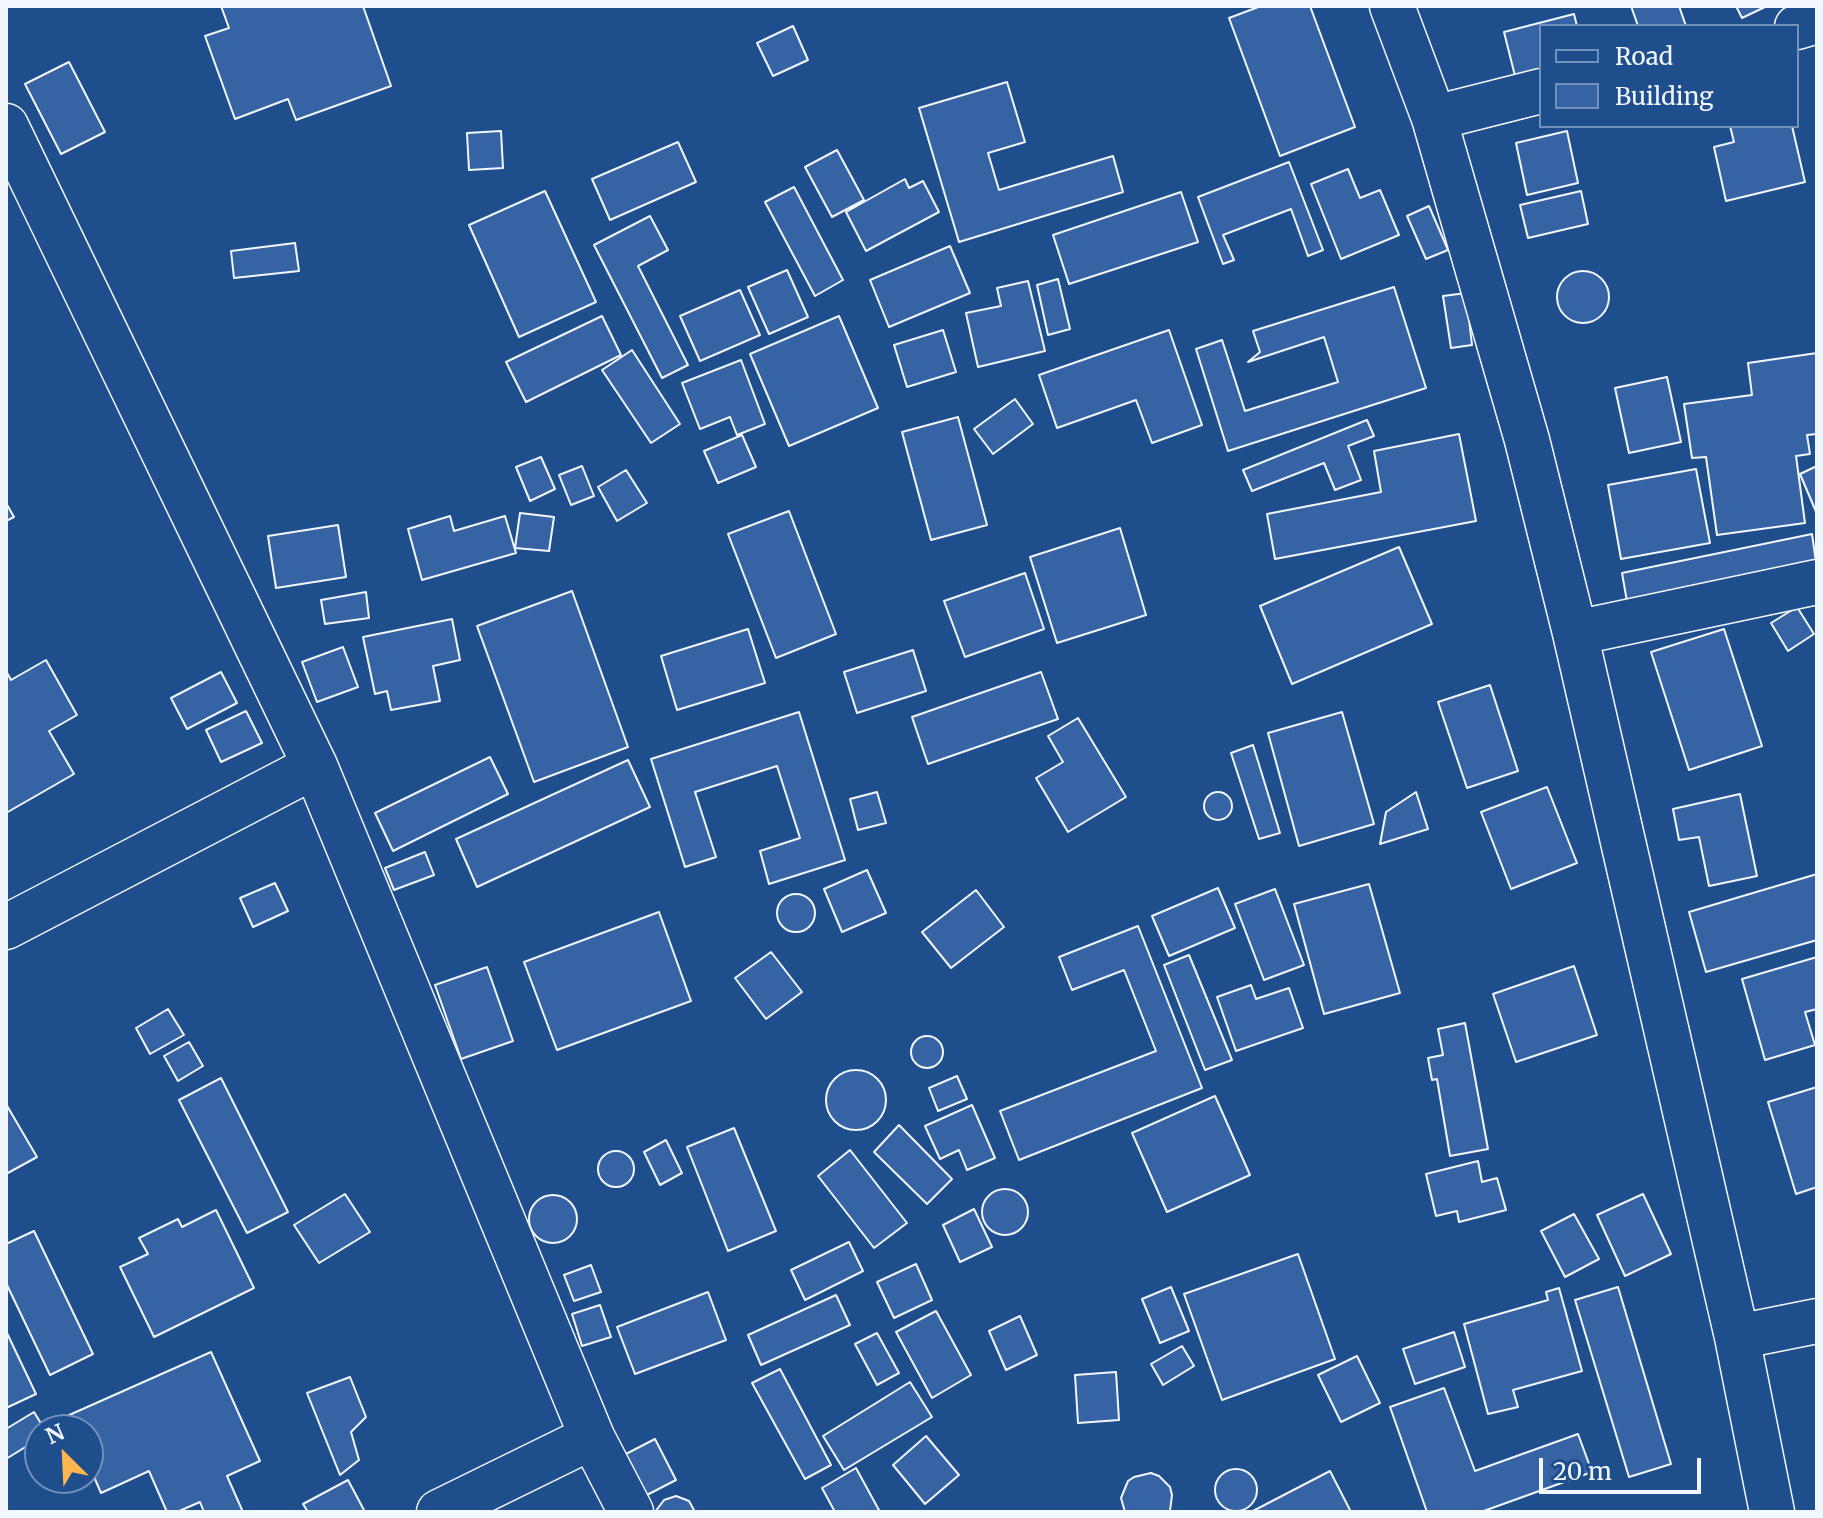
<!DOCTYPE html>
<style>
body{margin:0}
#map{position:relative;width:1823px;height:1518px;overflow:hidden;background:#1f4e8c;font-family:Merriweather,serif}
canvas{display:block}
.frame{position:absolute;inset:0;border:8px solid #f2f6ff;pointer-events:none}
.legend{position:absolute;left:1539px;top:24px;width:260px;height:104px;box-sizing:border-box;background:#1f4e8c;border:2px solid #7391ba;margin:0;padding:10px 14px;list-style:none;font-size:24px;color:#f2f6ff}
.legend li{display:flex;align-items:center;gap:16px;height:40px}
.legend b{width:40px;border:2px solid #7391ba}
.north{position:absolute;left:24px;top:1414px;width:80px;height:80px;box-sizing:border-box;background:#1f4e8c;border:2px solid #7391ba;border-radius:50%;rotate:336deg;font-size:22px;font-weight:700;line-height:32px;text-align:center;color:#f2f6ff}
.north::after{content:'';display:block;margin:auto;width:28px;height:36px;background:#ffb74d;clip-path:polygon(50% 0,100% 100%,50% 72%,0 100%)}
.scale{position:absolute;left:1539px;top:1458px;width:162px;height:36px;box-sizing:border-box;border:4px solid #f2f6ff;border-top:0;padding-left:10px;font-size:24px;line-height:28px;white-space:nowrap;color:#f2f6ff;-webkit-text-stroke:6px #1f4e8c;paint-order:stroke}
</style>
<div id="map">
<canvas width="1823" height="1518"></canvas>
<div class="frame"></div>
<ul class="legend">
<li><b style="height:10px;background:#1f4e8c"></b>Road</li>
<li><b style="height:22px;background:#3563a3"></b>Building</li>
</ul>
<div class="north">N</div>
<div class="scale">20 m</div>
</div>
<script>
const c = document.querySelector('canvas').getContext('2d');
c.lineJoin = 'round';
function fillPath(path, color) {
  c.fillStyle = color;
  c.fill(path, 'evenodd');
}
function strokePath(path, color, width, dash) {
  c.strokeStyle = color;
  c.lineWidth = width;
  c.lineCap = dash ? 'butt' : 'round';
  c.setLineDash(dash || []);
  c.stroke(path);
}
const building = new Path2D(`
 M221,6H363L391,86L296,120L288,99L235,119L205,36L229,28Z
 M1261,6H1310L1355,127L1280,156L1229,18Z
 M1631,6H1679L1686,26H1638Z
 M1736,6H1767L1742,18Z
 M1574,14L1577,26H1541V69L1515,76L1504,32Z
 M793,26L808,60L773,76L757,43Z
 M69,62L105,132L61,154L25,84Z
 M1007,82L1025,142L988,153L999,190L1113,156L1123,192L959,242L919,108Z
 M1730,126H1792L1805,182L1726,201L1714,147L1734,142Z
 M501,131L503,168L469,170L467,133Z
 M1567,131L1578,183L1527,195L1516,143Z
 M678,142L696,182L610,220L592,179Z
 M837,150L864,200L832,217L805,167Z
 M1289,162L1323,250L1308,256L1291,209L1223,235L1234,260L1223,264L1198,197Z
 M1348,169L1360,198L1380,190L1399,235L1341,259L1311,184Z
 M905,179L909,188L923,181L939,212L866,251L846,212Z
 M794,187L843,280L815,296L765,202Z
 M545,191L596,302L519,337L469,225Z
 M1581,191L1588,224L1528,238L1520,205Z
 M1181,192L1198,242L1069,284L1053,235Z
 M1429,206L1448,250L1426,259L1407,216Z
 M650,216L668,250L638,266L688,365L662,378L594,245Z
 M295,243L299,271L234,278L231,251Z
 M950,246L970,293L889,327L870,280Z
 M787,270L808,317L769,334L748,287Z
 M1557 297a26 26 0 1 1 52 0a26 26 0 1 1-52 0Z
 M1058,279L1070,329L1048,335L1037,285Z
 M1028,281L1045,351L978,367L966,313L1001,306L997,288Z
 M1394,287L1426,388L1228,451L1196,349L1222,340L1245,411L1338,382L1324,337L1248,362L1260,352L1253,331Z
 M740,290L760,335L700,361L680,316Z
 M1466,293L1472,345L1451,348L1443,296Z
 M602,316L621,355L526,402L506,362Z
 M839,316L878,408L789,446L750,354Z
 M943,330L956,372L907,387L894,345Z
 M1169,330L1202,425L1152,443L1136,400L1057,428L1039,375Z
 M632,350L680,424L651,443L602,370Z
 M1817,353V434L1807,435L1810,454L1796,456L1805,523L1717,535L1706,457L1692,458L1684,404L1752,395L1748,363Z
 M741,360L765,424L737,435L730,417L700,429L682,383Z
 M1667,377L1681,442L1629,453L1615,388Z
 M1015,399L1033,424L993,454L974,429Z
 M958,417L987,525L931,540L902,432Z
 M1367,420L1374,436L1348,446L1361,480L1335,490L1324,463L1252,491L1243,470Z
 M1459,434L1476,521L1275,559L1267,514L1381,492L1374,451Z
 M742,435L756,467L718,483L704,451Z
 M541,457L555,489L530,501L516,467Z
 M582,466L594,496L571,505L559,475Z
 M1817,466V514L1800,474Z
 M1696,469L1710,543L1621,559L1608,485Z
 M626,470L647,503L617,521L598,487Z
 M6,503L14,517L6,521Z
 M789,511L836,634L776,658L728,534Z
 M520,513L554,517L549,551L515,548Z
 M450,516L454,531L505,516L516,553L422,580L408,529Z
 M338,525L346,577L276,588L268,536Z
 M1120,528L1146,615L1057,643L1030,557Z
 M1812,534L1817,569L1628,607L1622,573Z
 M1399,547L1432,624L1292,684L1260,606Z
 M1025,573L1044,629L965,657L944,601Z
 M572,591L628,747L534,782L477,626Z
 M366,592L369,618L325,624L321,600Z
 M1797,607L1814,634L1788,651L1771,623Z
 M452,619L460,660L433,666L440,701L391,710L387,691L375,694L363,637Z
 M748,629L765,683L677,710L661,656Z
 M1724,629L1762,746L1689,770L1651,652Z
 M343,647L358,687L317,702L302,662Z
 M913,650L926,691L857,713L844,672Z
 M46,660L77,715L49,731L74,774L6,813V671L11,680Z
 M221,672L237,703L187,729L171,698Z
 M1041,672L1058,719L928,764L912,717Z
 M1490,685L1518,771L1467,788L1438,702Z
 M246,711L262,743L221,762L206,730Z
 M799,712L845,860L769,884L760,851L800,838L777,766L695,792L716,857L685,867L651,759Z
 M1342,712L1374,824L1299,846L1268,733Z
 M1078,718L1126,797L1068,832L1036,778L1063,762L1048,736Z
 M1253,745L1280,833L1259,839L1231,753Z
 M490,757L508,794L393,851L375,813Z
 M628,760L650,807L477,887L456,839Z
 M1547,787L1577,863L1511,889L1481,812Z
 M1204 806a14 14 0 1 1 28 0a14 14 0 1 1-28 0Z
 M877,792L886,823L858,830L850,799Z
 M1416,792L1428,829L1380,844L1386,812Z
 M1740,794L1757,876L1709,886L1699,837L1679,840L1673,809Z
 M425,852L434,875L394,890L385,868Z
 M867,870L886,913L842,932L824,889Z
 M1817,874V940L1706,972L1689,912Z
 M275,883L288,911L253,927L240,898Z
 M1369,884L1400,993L1324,1014L1294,904Z
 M1218,888L1235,928L1169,956L1152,916Z
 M1275,889L1304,965L1264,980L1235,904Z
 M976,890L1004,927L951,968L922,932Z
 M777 913a19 19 0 1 1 38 0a19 19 0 1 1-38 0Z
 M659,912L691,1001L557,1050L524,962Z
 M1138,926L1202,1088L1019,1160L1000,1111L1156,1051L1124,970L1072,990L1059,957Z
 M771,952L802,992L766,1019L735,978Z
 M1189,955L1232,1060L1205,1070L1164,965Z
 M1817,957V1009L1805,1012L1815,1045L1765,1060L1742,979Z
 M1574,966L1597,1035L1516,1062L1493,994Z
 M487,967L513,1041L461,1059L435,985Z
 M1251,985L1256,999L1289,988L1303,1028L1236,1051L1217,997Z
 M168,1009L184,1035L150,1054L136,1028Z
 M1465,1023L1488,1149L1450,1156L1437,1079L1432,1080L1428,1058L1443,1055L1438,1029Z
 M911 1052a16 16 0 1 1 32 0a16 16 0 1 1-32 0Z
 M189,1042L203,1066L178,1081L164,1056Z
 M826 1100a30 30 0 1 1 60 0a30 30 0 1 1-60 0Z
 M957,1076L967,1099L938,1111L929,1088Z
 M221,1078L288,1212L247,1233L179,1100Z
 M1817,1087V1187L1796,1194L1768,1102Z
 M1215,1096L1250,1175L1167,1212L1132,1133Z
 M6,1104L37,1157L6,1174Z
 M972,1105L995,1158L967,1170L959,1150L940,1159L925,1126Z
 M899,1125L952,1179L927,1204L874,1152Z
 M734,1128L776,1231L728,1251L687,1147Z
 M666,1140L682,1173L660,1185L644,1152Z
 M850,1150L907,1223L874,1248L818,1176Z
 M598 1169a18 18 0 1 1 36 0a18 18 0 1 1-36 0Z
 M1478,1161L1482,1182L1497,1178L1506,1210L1459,1222L1457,1211L1436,1216L1426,1174Z
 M982 1212a23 23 0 1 1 46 0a23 23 0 1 1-46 0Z
 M345,1194L370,1232L319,1263L294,1225Z
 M1643,1194L1671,1254L1625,1276L1597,1215Z
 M529 1219a24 24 0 1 1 48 0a24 24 0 1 1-48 0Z
 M974,1209L992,1247L960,1262L943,1225Z
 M216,1210L254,1288L154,1337L120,1267L148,1254L139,1238L178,1219L182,1227Z
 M1574,1214L1599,1259L1565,1277L1541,1231Z
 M34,1231L93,1354L50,1375L6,1283V1244Z
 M849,1242L863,1271L805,1300L791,1270Z
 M1298,1254L1335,1359L1222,1400L1184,1294Z
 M916,1264L932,1300L894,1318L877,1282Z
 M591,1265L601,1292L574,1301L564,1275Z
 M1171,1287L1189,1331L1160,1343L1142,1299Z
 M1618,1287L1671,1464L1629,1477L1575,1300Z
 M1559,1288L1582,1371L1513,1390L1518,1407L1488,1414L1464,1324L1548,1300L1546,1292Z
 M708,1292L726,1340L635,1374L617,1327Z
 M836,1295L850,1325L761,1365L748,1335Z
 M600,1305L611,1337L582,1346L572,1314Z
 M936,1311L971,1375L932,1398L896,1332Z
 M1020,1316L1037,1355L1006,1370L989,1331Z
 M6,1331L36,1394L6,1408Z
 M1454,1332L1465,1367L1415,1384L1403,1349Z
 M877,1333L899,1373L877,1385L855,1344Z
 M1182,1346L1194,1366L1163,1385L1151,1364Z
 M211,1352L260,1461L227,1476L243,1512H204L200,1502L177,1512H167L149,1471L101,1493L88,1463V1430H73L67,1416Z
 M1357,1356L1380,1403L1341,1422L1318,1375Z
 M780,1369L831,1465L805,1479L752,1383Z
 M1116,1372L1119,1420L1078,1423L1075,1375Z
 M350,1377L366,1417L351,1432L359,1460L340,1475L307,1393Z
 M910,1382L932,1417L844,1470L823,1436Z
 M1444,1388L1475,1471L1578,1434L1592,1472L1481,1512H1427L1390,1407Z
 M34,1412L45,1430H40V1438L6,1459V1429Z
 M926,1436L959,1475L925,1504L893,1465Z
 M655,1439L676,1480L643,1497L622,1456Z
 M856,1468L880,1512H835L822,1488Z
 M1215 1490a21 21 0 1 1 42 0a21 21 0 1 1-42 0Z
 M1330,1471L1351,1512H1251Z
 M1151,1473L1159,1476L1170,1487L1172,1495L1170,1511L1125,1512L1121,1498L1128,1481L1134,1477Z
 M348,1480L365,1512H308L303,1504Z
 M676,1496L689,1501L695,1512H655L664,1500Z`);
fillPath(building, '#3563a3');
strokePath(building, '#f2f6ff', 2);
const minor = new Path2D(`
 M1392,6L1434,118L1527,440L1575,633L1737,1337L1772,1512
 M1797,27L1817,21
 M1434,118L1541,91
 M6,126L315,766L592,1437L631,1512
 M1575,633L1817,582
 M6,927L315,766
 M1737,1337L1817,1321
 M439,1512L592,1437`);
strokePath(minor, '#f2f6ff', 47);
strokePath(minor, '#1f4e8c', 44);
</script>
